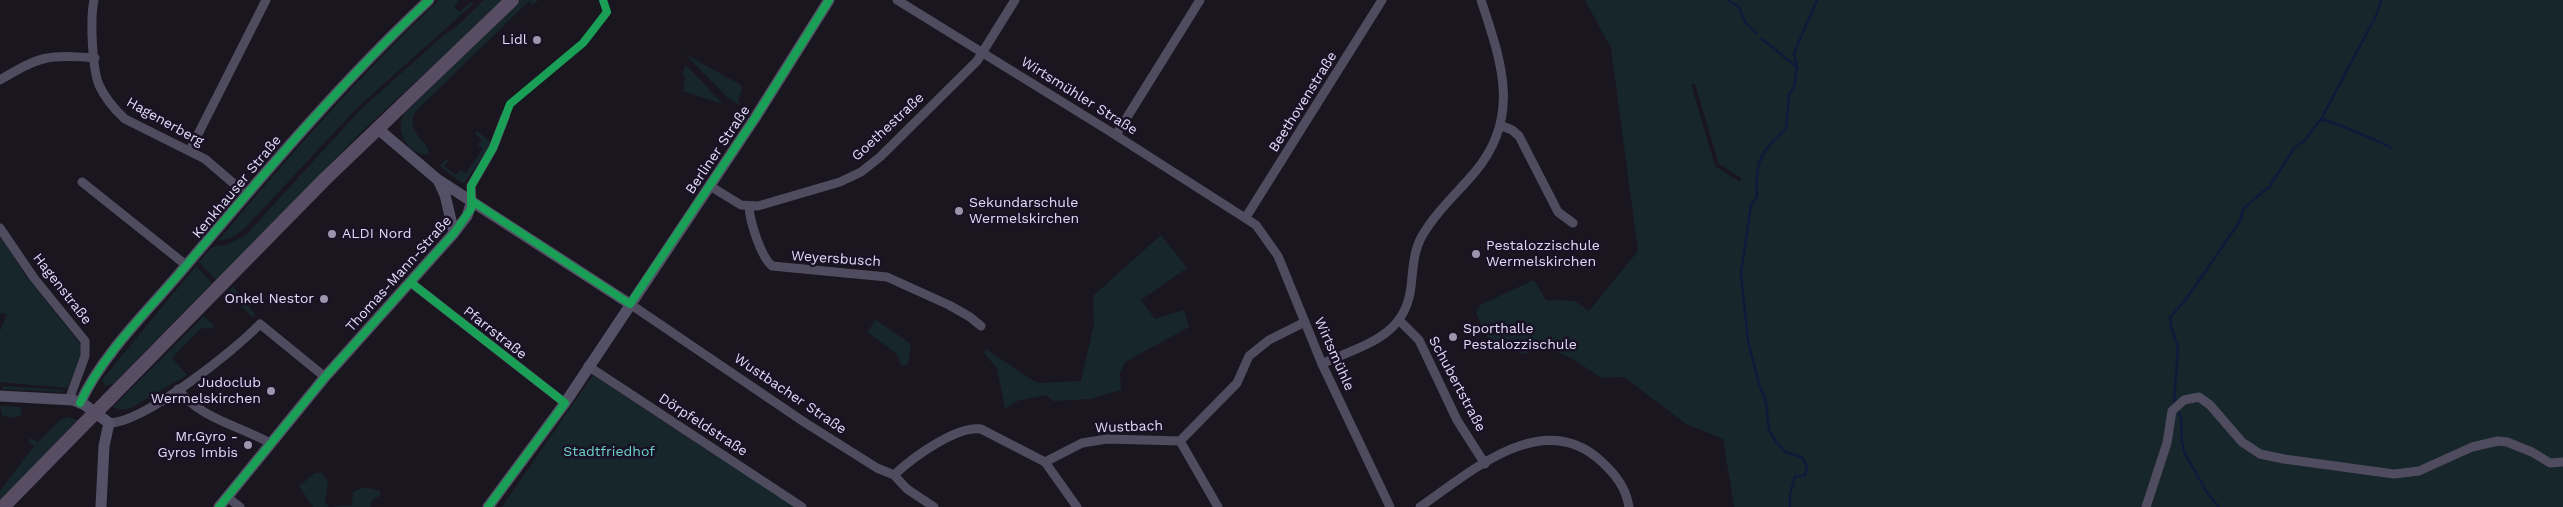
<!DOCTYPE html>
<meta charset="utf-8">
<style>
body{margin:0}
canvas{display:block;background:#191620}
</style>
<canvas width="2563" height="507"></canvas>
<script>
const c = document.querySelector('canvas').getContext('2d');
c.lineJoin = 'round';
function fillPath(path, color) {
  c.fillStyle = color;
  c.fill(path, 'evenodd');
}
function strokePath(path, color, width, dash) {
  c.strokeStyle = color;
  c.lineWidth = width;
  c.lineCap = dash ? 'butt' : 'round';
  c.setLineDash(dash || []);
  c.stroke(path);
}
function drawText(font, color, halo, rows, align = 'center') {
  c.font = font + ' "Work Sans",sans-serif';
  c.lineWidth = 5;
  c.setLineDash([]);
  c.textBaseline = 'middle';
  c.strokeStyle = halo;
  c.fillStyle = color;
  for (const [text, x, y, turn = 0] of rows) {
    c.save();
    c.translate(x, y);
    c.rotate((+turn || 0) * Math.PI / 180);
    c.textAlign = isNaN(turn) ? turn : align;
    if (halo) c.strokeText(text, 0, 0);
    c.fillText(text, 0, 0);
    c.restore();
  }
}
fillPath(new Path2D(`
 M439,0H459L454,7L460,12L471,2L473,4L357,108L244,229L231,238L218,241C288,157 360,75 439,0Z
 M484,0H504L360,133L217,281L199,262L212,247L226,245L246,235L360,110L445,34L454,29Z
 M520,0H538L533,5L529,1L416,111C405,130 422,136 429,151L428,154C411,157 393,132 404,114Z
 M1585,0H2563V507H1734L1723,439L1686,424L1624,377L1602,378L1574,360L1547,347L1523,354L1489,342L1476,312L1480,305L1534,280L1546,300L1575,301L1589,311L1638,251L1611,48ZM1691,84H1695L1719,164L1741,178L1740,182L1715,166Z
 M685,54L741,85L742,90L738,100L741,106L728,98Z
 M686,65L722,103V104L683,91L685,84L683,83L685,77L682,74Z
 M477,131L492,143L465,182L462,183L440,166L446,159L448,161L444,166L456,175L460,170L466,173L483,149L478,145L482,140L475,133Z
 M0,235L26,276L81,345L82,354L68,388L0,382V331L7,314L0,313Z
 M1161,235L1187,268L1141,300L1155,319L1184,310L1189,327L1125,362L1120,374L1121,390L1090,399L1053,401L1047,395L1019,400L1005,409L997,368L984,353L986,349L1037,383L1081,381L1094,324L1093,296Z
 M196,266L212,283L113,384L105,386L102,380Z
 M233,286L255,314L252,317L228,292Z
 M204,316L214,326L210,329L201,328L172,358L187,375L131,408L121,410L113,407Z
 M876,320L911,344L908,364L902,367L896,353L867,332Z
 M593,375L794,507H502Z
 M3,386L62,390L63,392L2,389Z
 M0,406L21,407V415L11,418L2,415Z
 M68,417L77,420L0,502V491L34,446L28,441L31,438L38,442L59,421Z
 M315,473H322L328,482L325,503L329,507L352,505L353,492C363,486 370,488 380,491V496L372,500L370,505L371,507H313L299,486Z`), '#16262b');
strokePath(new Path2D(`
 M1728,0L1739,7L1745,22L1756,33
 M1762,39L1797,67
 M2321,119C2330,121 2387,144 2391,148
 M1790,507V494L1795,477L1805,475L1807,466L1802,457L1785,452L1776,442L1769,430L1766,402L1759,384L1748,341L1741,273L1751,205L1757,197C1754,162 1761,151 1786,129L1789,94L1794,87L1797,67L1794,53L1817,0
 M2219,507L2208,494L2185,454L2182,443L2181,417L2174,402L2178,348L2171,326L2170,317L2185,301L2240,221L2243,209L2270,186L2294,148L2305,140L2321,119L2376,16L2381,0`), '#11193b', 2.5);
strokePath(new Path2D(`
 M94,0C90,18 92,68 99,85C105,98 114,109 125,119L205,159L246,194
 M897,0L1106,129L1256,225L1278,256L1322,364L1390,507
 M0,80C40,56 48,54 95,58
 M1500,125L1512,130L1519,136L1558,212L1573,223
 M1116,135L1200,0
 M190,150L266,0
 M82,182L186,265
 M710,186L741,205L758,206L840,182L861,172L880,157L977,61L1015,0
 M472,201L471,186L493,148L505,117
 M749,207C750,222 761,257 772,266L887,277L949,305L970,317L981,326
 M1246,217L1382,0
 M0,228L34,278L85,341V356L69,400
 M410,282L565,403
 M630,304L804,422L877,468L894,475L907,489L934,507
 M1400,321L1419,340L1457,420L1485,464
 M1322,364C1362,345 1405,338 1411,287C1413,270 1413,252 1422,236C1436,212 1457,193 1475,172C1522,116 1501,61 1481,0
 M588,366L802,507
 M178,389C199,418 240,426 270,443
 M109,423C144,423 235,350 260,324L325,377
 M1180,441L1237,383L1249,356L1269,340L1305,322
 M1180,441L1218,507
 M1045,462L1082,443L1107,439L1180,441
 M894,475C912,458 957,425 981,429L1045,462L1077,507
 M227,497L240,507
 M1420,507C1471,472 1543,406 1602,462C1616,475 1626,488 1629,507
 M2146,507L2167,443L2172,411L2184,400L2199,397L2210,405L2242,442L2260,454L2284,459L2394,474L2419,471L2472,447L2498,441L2507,442L2532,452L2550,463L2563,462`), '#504c5f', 9);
strokePath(new Path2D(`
 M377,128L437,179L630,304
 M438,180L445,195L454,233
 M0,396L73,400L85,405L109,423L104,446L101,507
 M80,403C104,352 148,311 184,268C262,176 340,83 429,0
 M219,507L325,377L454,233L467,216L472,201
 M488,507L565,403L755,118L829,0`), '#545065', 11);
strokePath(new Path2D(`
 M108,400L325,179L512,0
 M3,507L82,426`), '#594d64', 14);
strokePath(new Path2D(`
 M82,426L108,400`), '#594d64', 14);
strokePath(new Path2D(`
 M472,201L630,304L755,118L829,0
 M410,282L565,403L488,507
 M80,403C104,352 148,311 184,268C262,176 340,83 429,0
 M219,507L325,377L454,233L471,209V186L493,148L510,104L583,43L607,12L603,0`), '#1a9f57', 8);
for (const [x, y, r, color] of [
 [537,40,5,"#9c95ae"],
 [959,211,5,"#9c95ae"],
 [332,234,5,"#9c95ae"],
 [1476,254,5,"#9c95ae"],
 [324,299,5,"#9c95ae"],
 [1453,337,5,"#9c95ae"],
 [271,391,5,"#9c95ae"],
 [248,445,5,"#9c95ae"]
]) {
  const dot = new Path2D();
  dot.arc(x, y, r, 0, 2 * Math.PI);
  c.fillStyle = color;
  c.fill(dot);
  strokePath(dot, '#181224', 2);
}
drawText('14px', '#e3d9fa', '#181224', [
 ["Lidl",527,40],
 ["Sekundarschule",969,203,"left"],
 ["Wermelskirchen",969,219,"left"],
 ["ALDI Nord",342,234,"left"],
 ["Pestalozzischule",1486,246,"left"],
 ["Wermelskirchen",1486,262,"left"],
 ["Onkel Nestor",314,299],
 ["Sporthalle",1463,329,"left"],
 ["Pestalozzischule",1463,345,"left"],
 ["Judoclub",261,383],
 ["Wermelskirchen",261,399],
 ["Mr.Gyro -",238,437],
 ["Gyros Imbis",238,453]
], 'right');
drawText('14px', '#e3d9fa', '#181224', [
 ["Wirtsmühler Straße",1079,96,32],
 ["Beethovenstraße",1303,102,-58],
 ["Hagenerberg",165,122,29],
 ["Goethestraße",888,127,-43],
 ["Berliner Straße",718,150,-56],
 ["Kenkhauser Straße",237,187,-50],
 ["Weyersbusch",836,259,4],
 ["Thomas-Mann-Straße",399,274,-48],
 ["Hagenstraße",62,289,52],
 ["Pfarrstraße",495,333,38],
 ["Wirtsmühle",1334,354,66],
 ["Schubertstraße",1457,384,62],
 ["Wustbacher Straße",790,394,34],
 ["Dörpfeldstraße",703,425,33],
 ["Wustbach",1129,427,-2]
]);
drawText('14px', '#6dd2cb', '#181224', [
 ["Stadtfriedhof",609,452]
]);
</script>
